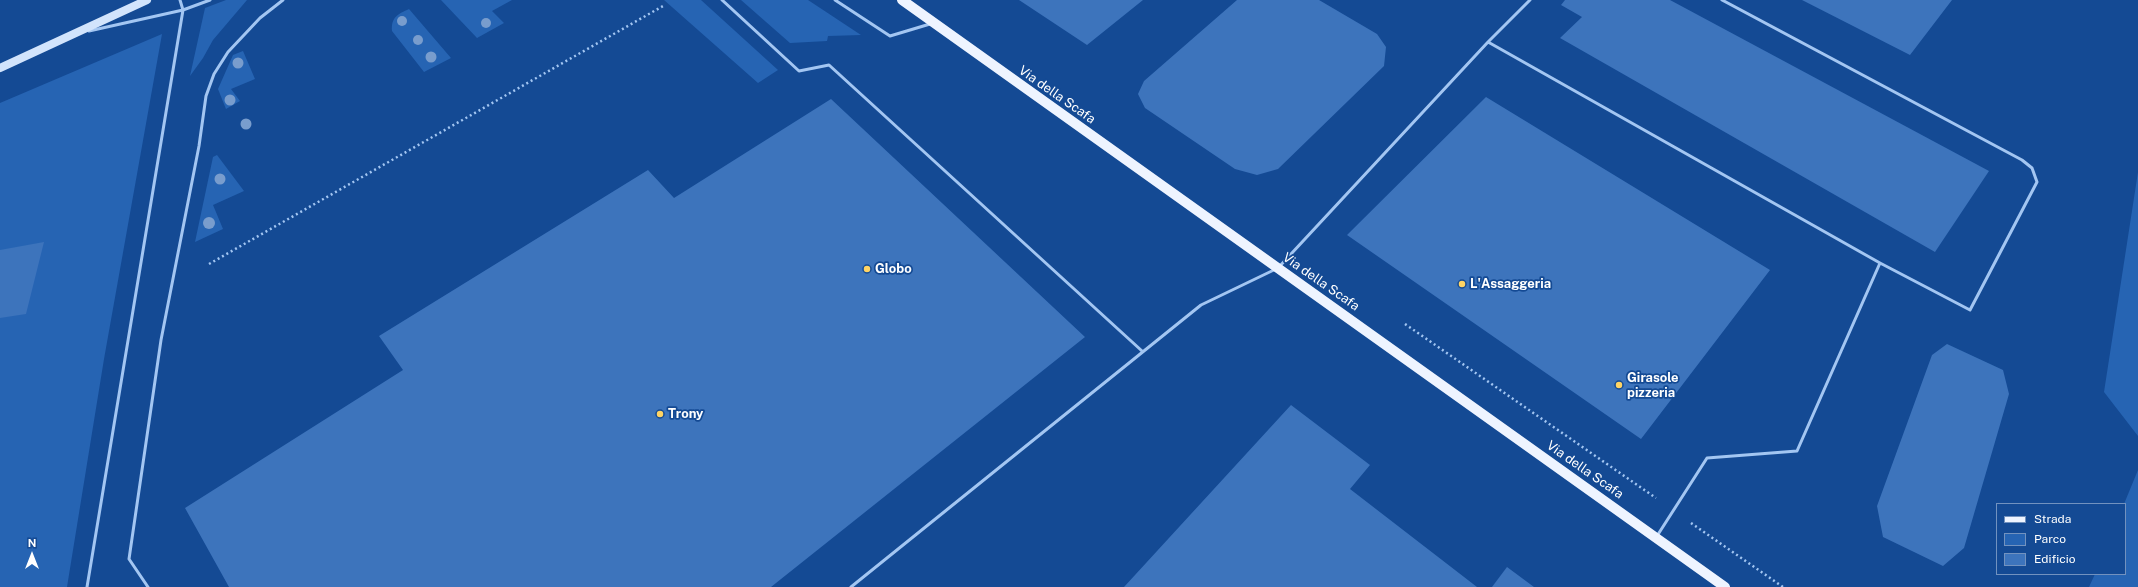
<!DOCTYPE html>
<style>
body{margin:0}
#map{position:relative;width:2138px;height:587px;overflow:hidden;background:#144a94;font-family:"Public Sans",sans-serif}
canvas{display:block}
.legend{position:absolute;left:1996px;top:503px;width:130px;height:72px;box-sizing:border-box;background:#144a94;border:1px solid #7292bf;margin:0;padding:5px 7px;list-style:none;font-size:12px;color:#fff}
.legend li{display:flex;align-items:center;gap:8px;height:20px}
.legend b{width:20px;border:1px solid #7292bf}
.north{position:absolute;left:12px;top:535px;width:40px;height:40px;-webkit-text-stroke:3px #144a94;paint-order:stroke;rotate:0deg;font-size:11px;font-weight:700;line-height:16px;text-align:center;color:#fff}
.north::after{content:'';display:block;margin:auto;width:14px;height:18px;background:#fff;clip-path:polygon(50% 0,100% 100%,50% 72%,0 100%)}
</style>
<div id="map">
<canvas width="2138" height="587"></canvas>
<ul class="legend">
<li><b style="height:5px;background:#eef4ff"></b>Strada</li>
<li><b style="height:11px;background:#2664b3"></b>Parco</li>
<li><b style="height:11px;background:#3d74bc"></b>Edificio</li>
</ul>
<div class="north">N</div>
</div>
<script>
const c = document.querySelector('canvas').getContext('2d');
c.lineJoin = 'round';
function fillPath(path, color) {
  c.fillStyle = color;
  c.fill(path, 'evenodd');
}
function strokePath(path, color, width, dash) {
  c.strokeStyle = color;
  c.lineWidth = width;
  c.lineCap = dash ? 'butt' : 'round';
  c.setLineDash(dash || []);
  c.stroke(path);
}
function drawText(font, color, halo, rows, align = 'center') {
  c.font = font + ' "Public Sans",sans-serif';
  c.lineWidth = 3.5;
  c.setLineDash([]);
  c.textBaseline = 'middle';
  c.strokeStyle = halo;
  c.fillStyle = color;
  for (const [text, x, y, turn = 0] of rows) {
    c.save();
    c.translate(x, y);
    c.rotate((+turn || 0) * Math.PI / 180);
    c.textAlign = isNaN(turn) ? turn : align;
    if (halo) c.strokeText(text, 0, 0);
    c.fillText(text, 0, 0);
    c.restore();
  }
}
fillPath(new Path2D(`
 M226,0H247L213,40L203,58L190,76L205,8Z
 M441,0H512L492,11L504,23L477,38Z
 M664,0H701L778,70L758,83Z
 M741,0H808L861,35L828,36L827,41L790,43Z
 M409,9L451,58L424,72L392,31C391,17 398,14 409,9Z
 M162,34L104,359L67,587H0V103Z
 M243,51L255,79L231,89L240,101L226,109L218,89L233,55Z
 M217,155L244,191L213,205L223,229L195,242L213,157Z
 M2138,172V436L2104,392Z
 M2138,470V587H2089L2095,574H2125L2124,504Z`), '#2664b3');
fillPath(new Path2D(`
 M1019,0H1143L1087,45Z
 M1237,0H1319L1377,34L1386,47L1384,66L1278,169L1257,175L1235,169L1145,108L1138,94L1144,81Z
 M1565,0H1670L1989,171L1935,252L1560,38L1582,17L1561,5Z
 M1802,0H1952L1910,55Z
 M1486,97L1770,270L1641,439L1347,235Z
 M831,99L1085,337L771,587H229L185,508L403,370L379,336L648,170L674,198Z
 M44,242L26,314L0,318V250Z
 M1947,344L2003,370L2009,394L1964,548L1943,566L1883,537L1877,506L1932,355Z
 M1291,405L1370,465L1350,489L1477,587H1124Z
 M1507,567L1534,587H1492Z`), '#3d74bc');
strokePath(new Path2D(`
 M209,264L663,6
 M1405,324L1656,498
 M1691,523L1783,587`), '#a3c6f2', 2.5, [2, 3]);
strokePath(new Path2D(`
 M722,0L799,71L829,65L1142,351
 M835,0L890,36L930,24
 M1722,0L2022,160L2032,168L2037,182L1970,310L1880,263
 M89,31L183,10L210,0
 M1488,42L1880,263L1797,451L1707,458L1657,536
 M87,587L183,10L180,0
 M148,587L129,559L161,340L199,146L206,96L214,74L228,52L260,18L283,0
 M851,587L1201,305L1278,268L1488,42L1530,0`), '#a3c6f2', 3);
strokePath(new Path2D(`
 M0,68L147,0`), '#d2e4fc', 8);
strokePath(new Path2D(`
 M902,0L1725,587`), '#eef4ff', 10);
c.fillStyle = '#799dcd';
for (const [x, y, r] of [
 [402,21,5],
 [486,23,5],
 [418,40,5],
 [431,57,5.5],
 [238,63,5.5],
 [230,100,5.5],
 [246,124,5.5],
 [220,179,5.5],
 [209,223,6]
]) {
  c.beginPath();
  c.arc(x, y, r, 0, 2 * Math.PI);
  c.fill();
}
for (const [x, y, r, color] of [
 [867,269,4,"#ffd464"],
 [1462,284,4,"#ffd464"],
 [1619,385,4,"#ffd464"],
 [660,414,4,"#ffd464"]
]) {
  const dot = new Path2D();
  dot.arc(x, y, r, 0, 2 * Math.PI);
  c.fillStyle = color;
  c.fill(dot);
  strokePath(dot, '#144a94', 1.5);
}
drawText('13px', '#fff', '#144a94', [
 ["Via della Scafa",1057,95,35],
 ["Via della Scafa",1321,282,35],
 ["Via della Scafa",1585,470,35]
]);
drawText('bold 13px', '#fff', '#144a94', [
 ["Globo",875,269],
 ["L'Assaggeria",1470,284],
 ["Girasole",1627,378],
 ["pizzeria",1627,393],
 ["Trony",668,414]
], 'left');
</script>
